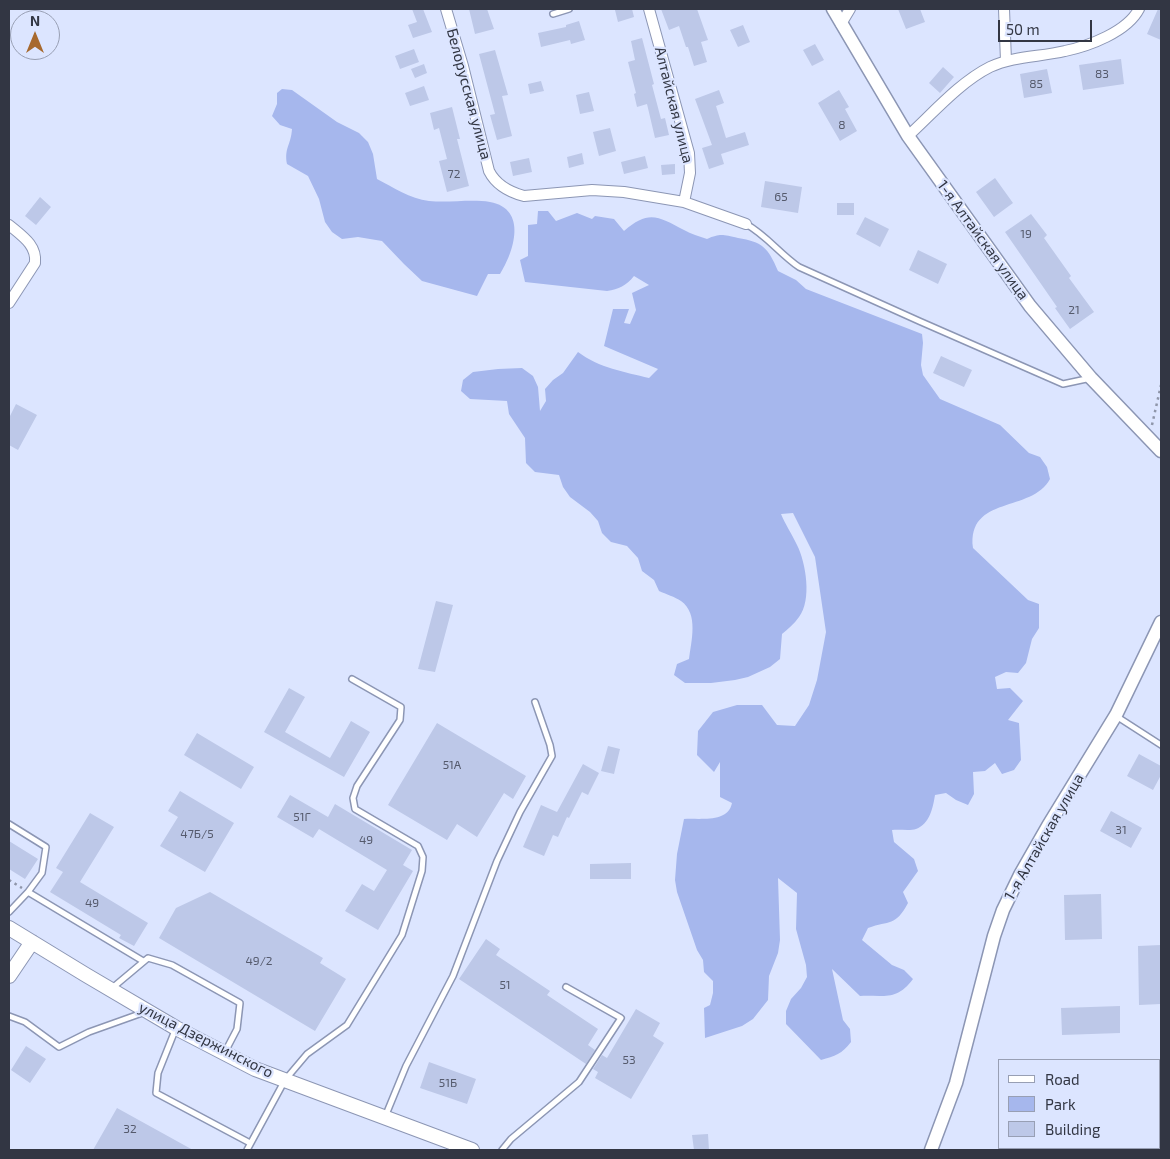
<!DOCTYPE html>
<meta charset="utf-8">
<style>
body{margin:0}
#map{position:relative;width:1170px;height:1159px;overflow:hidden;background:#dce5ff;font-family:"Exo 2",sans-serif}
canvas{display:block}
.frame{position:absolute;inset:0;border:10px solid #323643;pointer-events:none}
.legend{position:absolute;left:998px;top:1059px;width:162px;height:90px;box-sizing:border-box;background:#dce5ff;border:1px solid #989fb4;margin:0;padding:6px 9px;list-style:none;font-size:15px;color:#323643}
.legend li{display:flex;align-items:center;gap:10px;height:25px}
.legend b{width:25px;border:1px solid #989fb4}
.north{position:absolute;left:10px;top:10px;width:50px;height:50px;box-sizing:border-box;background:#dce5ff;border:1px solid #989fb4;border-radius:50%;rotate:0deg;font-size:14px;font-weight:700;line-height:20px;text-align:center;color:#323643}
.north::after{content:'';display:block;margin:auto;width:18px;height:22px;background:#a7692e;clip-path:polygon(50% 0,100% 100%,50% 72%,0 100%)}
.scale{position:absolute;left:998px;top:20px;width:94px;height:22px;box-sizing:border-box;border:2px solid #323643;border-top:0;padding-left:6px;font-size:15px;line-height:18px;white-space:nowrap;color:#323643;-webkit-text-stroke:4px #dce5ff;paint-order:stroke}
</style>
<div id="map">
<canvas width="1170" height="1159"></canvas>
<div class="frame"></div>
<ul class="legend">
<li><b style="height:6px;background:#fff"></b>Road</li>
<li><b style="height:14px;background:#a6b7ed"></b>Park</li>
<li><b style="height:14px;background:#bdc8e8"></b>Building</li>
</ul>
<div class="north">N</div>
<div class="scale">50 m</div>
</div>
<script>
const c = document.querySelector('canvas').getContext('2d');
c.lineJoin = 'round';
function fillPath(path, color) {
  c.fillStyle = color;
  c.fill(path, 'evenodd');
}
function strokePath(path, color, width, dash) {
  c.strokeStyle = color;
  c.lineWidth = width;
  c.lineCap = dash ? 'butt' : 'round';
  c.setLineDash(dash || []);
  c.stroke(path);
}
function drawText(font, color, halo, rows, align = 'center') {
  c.font = font + ' "Exo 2",sans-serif';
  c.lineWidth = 4.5;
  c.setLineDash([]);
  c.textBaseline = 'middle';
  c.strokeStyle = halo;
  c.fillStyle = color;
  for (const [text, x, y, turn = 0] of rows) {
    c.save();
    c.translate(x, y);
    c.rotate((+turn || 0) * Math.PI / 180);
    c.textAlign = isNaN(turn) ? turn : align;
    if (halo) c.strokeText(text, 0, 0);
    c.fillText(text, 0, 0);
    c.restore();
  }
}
fillPath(new Path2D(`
 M282,89L292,90L337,122L359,133L368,142L373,154L377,179C393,187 410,199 429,201C449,203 471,199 490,202C528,209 514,252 500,274H488L477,296L422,281L404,264L382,241L358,237L342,239L332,232L325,222L319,199L308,176L287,164C284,148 291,145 292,129L280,125L272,116L277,104V93Z
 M538,211H548L556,221L577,213L592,219L595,216L614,219L624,231C649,209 659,217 684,230C691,234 699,236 707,239C721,233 723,235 738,238C762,242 768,247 778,271L796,280L806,289L922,334L923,343L921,365L923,375L940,399L1000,425L1029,453L1040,457L1047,467L1050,479C1032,513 967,495 973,548L1028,600L1039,604V628L1032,639L1026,663L1018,673L1006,672L995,677L997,689L1010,688L1023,701L1008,720L1019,723L1021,760L1014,770L1002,774L995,763L985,771L973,772L974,794L968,805L956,800L946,793L935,795C933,807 930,824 916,829C910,831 899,829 892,830L894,842L914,859L918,871L903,892L908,903C895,927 890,920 868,928L862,940L892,965L904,970L913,979C897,1001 884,995 860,996L832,969L843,1020L850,1029L851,1042C842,1054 835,1056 821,1060L786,1024V1011L791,999L801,988L807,977L806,965L796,929L797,893L778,878L780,940L778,953L769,976L768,1000L753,1019L742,1026L705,1038L704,1008L710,1005L713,993V981L704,972L703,960L697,950L677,892L675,880L677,854L684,819C701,818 728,823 732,803L720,797V762L714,772L697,755L698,731L713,712L737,705H762L777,725L795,726L809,705L817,680L826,632L815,557L793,513L781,514C785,524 792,534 797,545C806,563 812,600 799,617C794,624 788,629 782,634L780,659L770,667L748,677L735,680L711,683H685L674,675L677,664L689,659C691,641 699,614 681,601C675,597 666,594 659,591L654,580L642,571L638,558L627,546L611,542L602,533L598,521L590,512L570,497L563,487L559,475L535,472L526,463L525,438L509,414L507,401L470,399L461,391L463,380L473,372L498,369L522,368L533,376L538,387L540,411L546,401L545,389L553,380L563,373L578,352C599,368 625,372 649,378L658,369L604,346L613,309H629L624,323L630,324L636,310L632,293L649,285L634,276C626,286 619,289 607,291L525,282L520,260L528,256V225L537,224Z`), '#a6b7ed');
fillPath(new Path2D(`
 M412,9H423L432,32L413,38L408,25L417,22Z
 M469,9H487L494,29L475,34Z
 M621,9H632L634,17L618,22L615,10Z
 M661,9H697L708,40L701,42L707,62L694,66L688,47H686L679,26L669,30Z
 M898,9H920L925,22L906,29Z
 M1158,9H1161V40L1147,34Z
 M579,21L585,40L571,44L570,40L541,47L538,33L566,27V25Z
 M743,25L750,42L738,47L730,30Z
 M642,38L654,84L652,85L661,119L665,118L669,135L655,138L647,104L637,107L634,94L636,93L628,62L635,60L631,41Z
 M815,44L824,60L812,66L803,50Z
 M414,49L419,62L400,69L395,56Z
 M495,50L508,95L502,96L512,136L497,140L490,115L495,114L479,54Z
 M1121,59L1124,84L1083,90L1079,65Z
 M424,64L427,73L415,78L411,69Z
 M943,67L954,77L940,93L929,83Z
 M1047,69L1052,93L1024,98L1020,74Z
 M541,81L544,91L530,94L528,84Z
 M424,86L429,100L410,106L405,93Z
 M719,90L724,103L716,106L726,138L745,132L749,145L721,154L724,164L709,169L702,148L712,145L695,99Z
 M839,90L849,107L845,109L857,131L840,141L818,103Z
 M589,92L594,111L580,114L576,95Z
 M452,107L460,139H457L469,186L447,192L439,161L447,159L439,128L434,130L430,113Z
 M610,128L616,151L599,156L593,132Z
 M582,153L584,164L569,168L567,157Z
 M645,156L648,168L624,174L621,162Z
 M529,158L532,172L513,176L510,162Z
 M675,164V174L662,175L661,165Z
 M995,178L1013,203L994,217L976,192Z
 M765,181L802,187L798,213L761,207Z
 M40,197L51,207L36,225L25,216Z
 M837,203H854V215H837Z
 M1031,214L1047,235L1044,238L1071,276L1069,278L1094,312L1070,329L1055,308L1057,307L1005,232Z
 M865,217L889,229L880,247L856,234Z
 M918,250L947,264L938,284L909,270Z
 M941,356L972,370L964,387L933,373Z
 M16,404L37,415L18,450L9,445V418Z
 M436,601L453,605L435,672L418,669Z
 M289,688L305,697L285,732L330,758L351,721L370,732L344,777L264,732Z
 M437,723L526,776L513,799L504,793L477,837L457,824L447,840L388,805Z
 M197,733L254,767L241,789L184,755Z
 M608,746L620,749L614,774L601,771Z
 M1139,754L1161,766V775L1153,790L1127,776Z
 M583,764L599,773L588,795L582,792L569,818L567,817L558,837L553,835L544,856L523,847L541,805L557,812Z
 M180,791L234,823L205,872L160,846L178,817L168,811Z
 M290,795L328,817L335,804L412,850L403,865L413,871L378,930L345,911L362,884L374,891L387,870L319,829L313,838L277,817Z
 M1111,811L1142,828L1131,848L1100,831Z
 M90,813L114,827L80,882L148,923L134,946L119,938L121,935L50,892L63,872L56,868Z
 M9,841L38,859L25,879L9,869Z
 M631,863V879H590V864Z
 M210,892L323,958L320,963L346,979L315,1031L159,938L176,908Z
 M1101,894L1102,939L1065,940L1064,895Z
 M486,939L500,949L496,955L550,991L547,995L598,1029L588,1045L595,1050L586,1064L459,979Z
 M1161,945V1004L1139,1005L1138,946Z
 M1120,1006V1033L1062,1035L1061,1008Z
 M636,1009L660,1023L653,1036L664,1043L631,1099L595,1078L598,1072L593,1069L602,1055L607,1058Z
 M26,1046L46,1059L30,1083L11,1070Z
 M429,1062L476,1079L467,1104L420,1088Z
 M117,1108L193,1150H93Z
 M708,1134L709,1150H694L692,1135Z`), '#bdc8e8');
const service = new Path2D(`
 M553,14L569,9
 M746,224C766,235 780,254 799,267L919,321L1063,384L1091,378
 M1116,716L1161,745
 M9,824L46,847L42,873L28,892
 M9,912L28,892L143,961
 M111,989L148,958L172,965L240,1003L237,1029L225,1052
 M9,1016L25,1022L59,1047L89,1032L145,1012
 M176,1028L158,1073L156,1093L250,1143
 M385,1117L406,1066L453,976L497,861L520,812L552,756L550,745L535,702
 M247,1150L285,1080L307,1054L347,1025L402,935L422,871L423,857L418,846L355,809L353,798L357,786L400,720L401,707L352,679
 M502,1150L511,1139L579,1082L621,1018L566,987`);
const minor = new Path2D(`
 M446,9L463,66L489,171C496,185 509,192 524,196L592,190L624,192L684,202L746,224
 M649,9L689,153L690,173L684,202
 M1004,9L1006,61
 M841,24L850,9
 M908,136C933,113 960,82 990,67C1013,56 1040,57 1065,51C1089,46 1127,32 1139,9
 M9,225C22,236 37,245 35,263L9,303`);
const tertiary = new Path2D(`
 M833,9L908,136L1030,306L1091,378L1161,451
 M931,1150L956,1083L994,936L1003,910L1020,875L1048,826L1116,715L1161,622`);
const secondary = new Path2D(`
 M9,928L86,975L176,1028L255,1069L472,1150
 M9,976L32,942
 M1159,1123H1161
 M1046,1150L1057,1148`);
strokePath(service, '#8c96b4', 8);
strokePath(minor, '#8c96b4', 12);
strokePath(tertiary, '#8c96b4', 15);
strokePath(secondary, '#8c96b4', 16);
strokePath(new Path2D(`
 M1152,425L1161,385
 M9,880L22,888`), '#8f96aa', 2.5, [2.5, 4]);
strokePath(service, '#fff', 5);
strokePath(minor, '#fff', 10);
strokePath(tertiary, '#fff', 12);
strokePath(secondary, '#fff', 14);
drawText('12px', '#555a6c', null, [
 ["83",1102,74],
 ["85",1036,84],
 ["8",842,125],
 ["72",454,174],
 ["65",781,197],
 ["19",1026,234],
 ["21",1074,310],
 ["51А",452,765],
 ["51Г",302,817],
 ["31",1121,830],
 ["47Б/5",197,834],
 ["49",366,840],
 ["49",92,903],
 ["49/2",259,961],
 ["51",505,985],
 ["53",629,1060],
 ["51Б",448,1083],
 ["32",130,1129]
]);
drawText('15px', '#323643', '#dce5ff', [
 ["Белорусская улица",469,94,75],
 ["Алтайская улица",674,105,76],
 ["1-я Алтайская улица",983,240,54],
 ["1-я Алтайская улица",1044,837,-60],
 ["улица Дзержинского",206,1040,27]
]);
</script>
